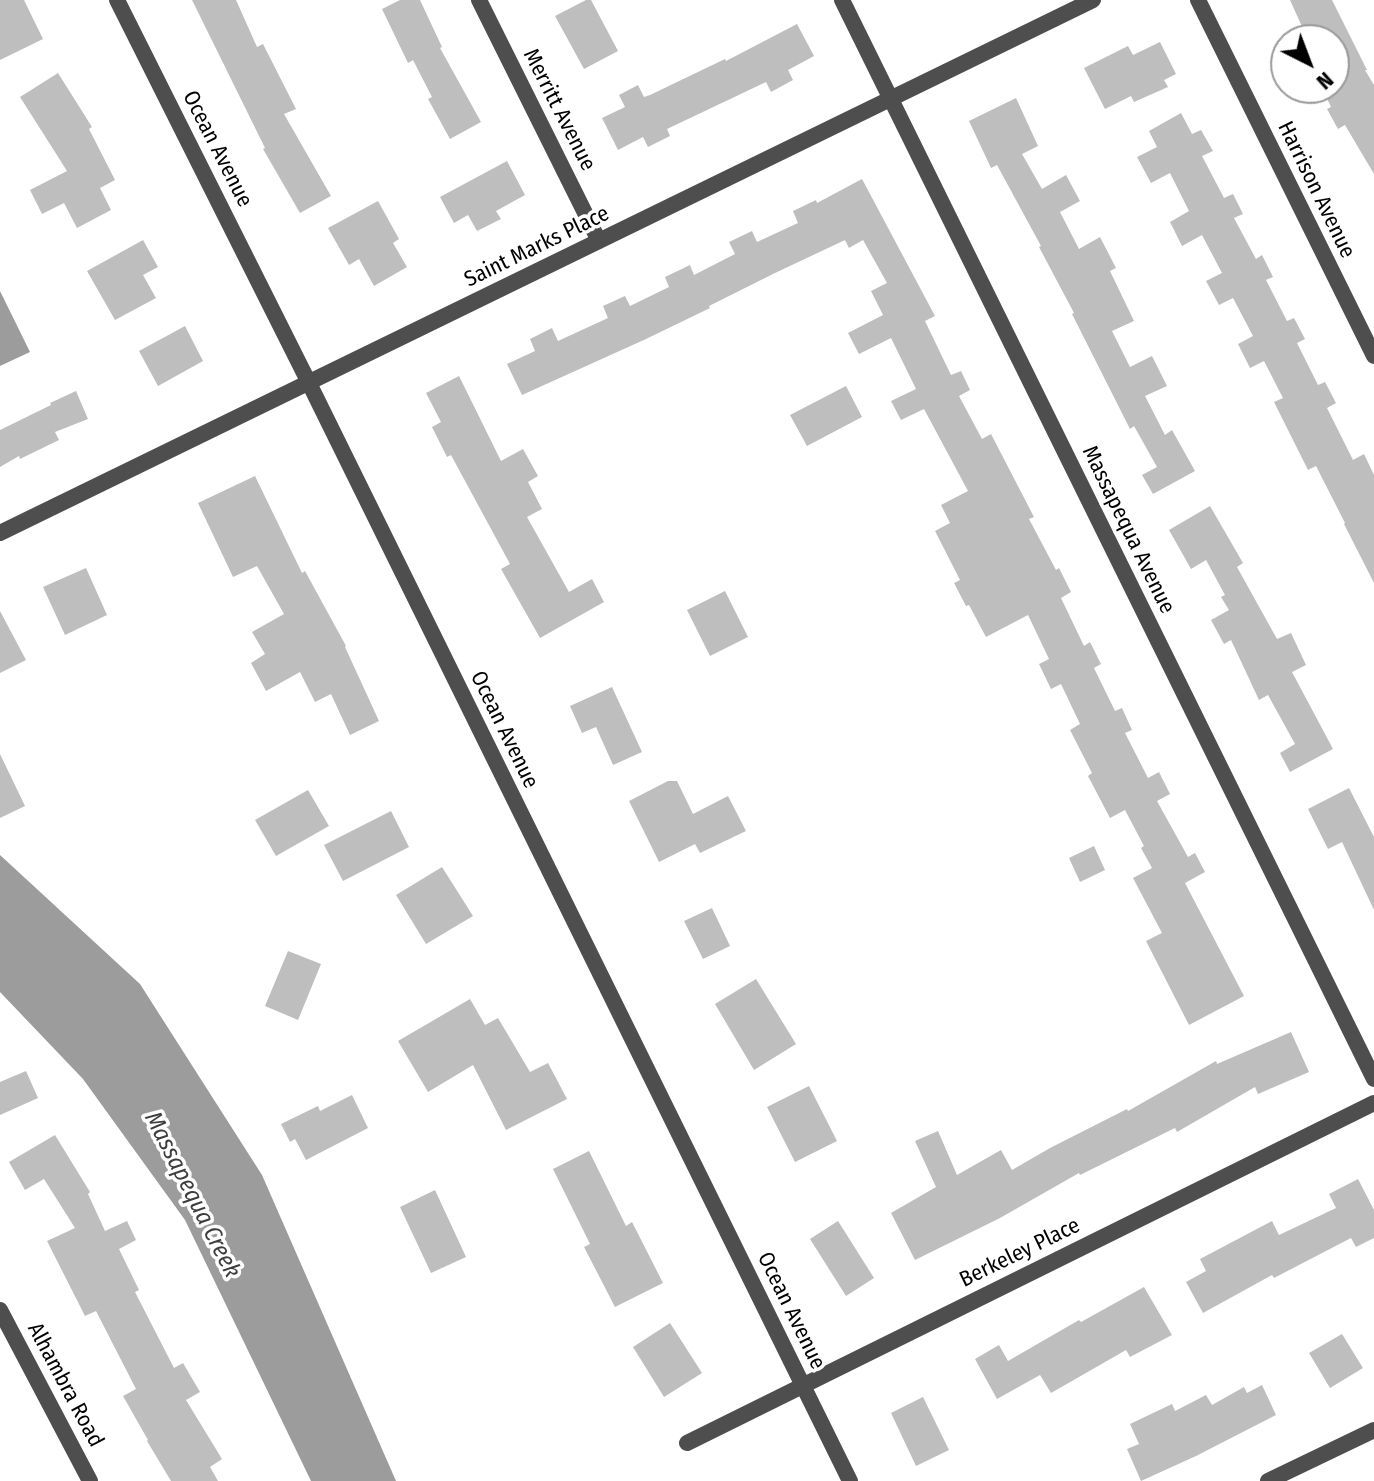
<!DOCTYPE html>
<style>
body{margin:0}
#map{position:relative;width:1374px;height:1481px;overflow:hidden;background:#fff;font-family:"Fira Sans Condensed",sans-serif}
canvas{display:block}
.north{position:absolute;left:1270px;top:24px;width:80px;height:80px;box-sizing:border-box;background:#fff;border:2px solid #999;border-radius:50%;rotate:138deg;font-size:22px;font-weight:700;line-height:32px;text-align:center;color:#000}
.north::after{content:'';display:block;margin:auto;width:28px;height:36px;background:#000;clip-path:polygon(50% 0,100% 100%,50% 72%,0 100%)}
</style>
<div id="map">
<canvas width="1374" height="1481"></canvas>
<div class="north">N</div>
</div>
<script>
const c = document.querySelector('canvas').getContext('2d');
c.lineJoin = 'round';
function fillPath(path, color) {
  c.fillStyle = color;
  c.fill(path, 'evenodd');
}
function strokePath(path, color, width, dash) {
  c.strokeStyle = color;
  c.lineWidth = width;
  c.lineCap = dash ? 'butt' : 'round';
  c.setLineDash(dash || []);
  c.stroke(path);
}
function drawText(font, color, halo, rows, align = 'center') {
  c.font = font + ' "Fira Sans Condensed",sans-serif';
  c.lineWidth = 7;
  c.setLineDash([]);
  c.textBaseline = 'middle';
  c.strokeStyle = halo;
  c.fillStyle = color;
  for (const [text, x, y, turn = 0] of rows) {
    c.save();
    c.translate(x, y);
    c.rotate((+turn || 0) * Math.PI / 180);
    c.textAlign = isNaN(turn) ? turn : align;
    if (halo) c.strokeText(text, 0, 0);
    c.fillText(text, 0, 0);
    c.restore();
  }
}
fillPath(new Path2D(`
 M0,291L30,352L0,366Z
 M0,855L140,984L262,1175L396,1481H311L185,1220L83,1079L0,992Z`), '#9c9c9c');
fillPath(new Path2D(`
 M0,0H24L43,39L0,60Z
 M192,0H236L257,47L263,44L296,109L284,114L331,196L300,213L263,149L265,148Z
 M400,0H420L442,47L440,48L481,122L450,139L428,99L432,97L413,60L408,63L382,9Z
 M586,0H591L618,51L584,69L555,16Z
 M1290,0H1332L1367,70H1365L1374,85V174L1345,125L1338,129L1327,109L1331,107L1322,88H1334V40H1308Z
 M797,24L814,56L788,70L793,80L771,92L766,82L667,129L670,136L648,147L643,137L618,150L602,118L625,107L619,95L638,85L644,97L650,95L725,59L726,61Z
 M1160,42L1176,74L1164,80L1168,87L1134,102L1131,96L1105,109L1084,68L1128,46L1133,55Z
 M58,73L92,127L89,129L115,180L100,188L111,210L77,228L64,203L42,214L30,190L67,171L20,97Z
 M1016,98L1038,146L1022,154L1042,189L1066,175L1080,201L1060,212L1079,249L1100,237L1116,268L1110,271L1134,321L1112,331L1130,367L1152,356L1167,386L1145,396L1165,435L1172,430L1195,471L1153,494L1142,475L1157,467L1134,426L1130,429L1072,314L1074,313L1039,247L1041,246L997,165L991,168L969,121Z
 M1181,113L1192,134L1201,130L1213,151L1202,156L1224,198L1233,194L1243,214L1234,218L1256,259L1262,255L1273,277L1266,280L1287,321L1294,318L1305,339L1297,343L1318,385L1325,382L1336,403L1327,408L1353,460L1364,454L1374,475V583L1344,524L1345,523L1316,466L1308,470L1274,402L1283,398L1264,361L1250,368L1238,344L1253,336L1233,298L1219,305L1206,281L1222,273L1202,235L1182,246L1170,222L1189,211L1170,173L1151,183L1137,157L1157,147L1149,131Z
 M507,161L525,195L496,211L501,219L477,231L468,215L454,223L440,197Z
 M862,179L935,316L925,321L951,375L961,371L970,390L959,396L982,439L991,434L1034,517L1029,519L1056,570L1059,568L1071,592L1061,598L1084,646L1090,642L1101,664L1094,668L1115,711L1122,708L1132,730L1125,733L1148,778L1159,772L1170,794L1157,801L1188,857L1195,853L1205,872L1185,883L1244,996L1189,1025L1146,941L1162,933L1133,878L1152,868L1141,848L1144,846L1125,810L1110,818L1088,776L1092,773L1070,730L1080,724L1061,684L1051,689L1039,664L1049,659L1028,615L986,637L969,605L966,606L954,583L960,580L935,531L950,523L941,505L968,491L924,409L901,420L891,401L916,389L891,338L859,354L848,333L883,315L871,291L887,283L863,240L849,248L845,240L773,274L709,306L710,308L646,339L522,395L507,364L535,351L530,339L552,328L558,341L608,318L603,306L625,296L630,306L669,287L665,277L690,265L694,275L735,254L729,242L752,231L757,242L798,223L793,211L816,200L817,203Z
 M378,201L399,239L393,243L407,267L374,286L359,259L349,265L328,228Z
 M143,240L158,267L143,275L156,298L115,320L87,271Z
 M185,326L203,361L158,386L139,351Z
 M459,376L501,461L523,449L538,476L528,482L542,509L527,517L569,592L592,579L604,602L540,638L501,569L510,564L451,455L447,457L432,427L441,422L426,393Z
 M846,386L862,417L807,446L790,415Z
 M76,391L88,419L55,432L59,440L20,459L19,456L0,467V430L51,405L50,403Z
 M255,476L302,573L305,571L346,646L345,647L379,721L350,735L331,694L315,702L300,672L266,691L251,663L265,654L252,632L284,614L257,566L233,577L198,503Z
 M1210,506L1243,563L1237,567L1277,639L1291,633L1306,665L1292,672L1333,749L1290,772L1280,753L1295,744L1268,695L1259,700L1231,640L1224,644L1211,620L1229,610L1221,597L1225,595L1206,560L1191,569L1169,530Z
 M86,568L107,615L65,635L43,587Z
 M725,591L748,637L710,656L687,610Z
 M0,611L26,660L0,673Z
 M612,687L642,752L613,765L596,727L582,733L570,706Z
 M0,754L25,806L0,818Z
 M668,781H677L693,814L728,796L746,831L700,853L695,844L659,862L629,801Z
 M1349,788L1374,837V910L1342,842L1328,849L1308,809Z
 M308,790L329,826L276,856L255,820Z
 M391,811L409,847L343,881L324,845Z
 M1094,846L1105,870L1080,882L1069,858Z
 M442,867L473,916L426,944L396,895Z
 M712,908L730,946L703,959L684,921Z
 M288,951L321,964L298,1020L265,1006Z
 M756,979L796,1044L754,1070L715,1004Z
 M470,999L485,1025L498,1018L530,1072L548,1063L567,1099L506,1130L473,1065L428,1092L398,1041Z
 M1291,1032L1309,1072L1258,1094L1255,1087L1177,1132L1175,1128L1080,1175L1079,1173L1000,1218L915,1260L891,1213L936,1187L915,1141L938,1131L957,1175L1001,1150L1012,1170L1050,1148L1127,1109L1128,1111L1216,1061L1217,1064Z
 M26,1071L38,1098L0,1115V1082Z
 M809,1086L837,1141L795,1162L767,1107Z
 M352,1095L368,1128L306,1160L295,1139L290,1142L281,1124L318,1106L320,1111Z
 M55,1135L90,1192L88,1194L105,1231L127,1221L136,1240L119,1249L139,1290L135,1292L174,1368L183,1363L200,1392L186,1400L222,1459L210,1467L218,1481H171L147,1441L148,1440L123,1396L136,1389L96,1311L85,1316L47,1241L75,1228L44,1179L25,1190L9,1162Z
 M589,1151L626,1226L632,1222L663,1283L615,1307L584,1247L590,1244L553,1169Z
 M1358,1179L1374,1210V1238L1356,1247L1351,1238L1274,1278L1272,1275L1203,1313L1186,1282L1206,1271L1200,1259L1272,1221L1279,1235L1336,1208L1329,1194Z
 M435,1190L466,1257L431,1273L400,1207Z
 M838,1221L874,1278L846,1296L810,1239Z
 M1144,1287L1172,1335L1130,1357L1126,1350L1051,1393L1040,1375L997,1399L975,1359L999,1345L1008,1361L1079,1320L1081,1322Z
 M670,1323L702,1373L664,1397L633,1347Z
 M1342,1334L1363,1368L1330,1388L1309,1353Z
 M1262,1385L1276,1415L1196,1456L1141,1481L1127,1449L1139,1444L1130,1424L1172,1404L1175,1411L1206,1395L1212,1405L1244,1387L1247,1393Z
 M923,1397L949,1450L916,1466L891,1413Z`), '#bebebe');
strokePath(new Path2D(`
 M117,0L309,383L850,1481
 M479,0L599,241
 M842,0L1374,1079
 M1198,0L1374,356
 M0,533L1093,0
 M0,1310L90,1481
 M687,1443L1374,1103
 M1268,1481L1374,1430`), '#4e4e4e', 16);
drawText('22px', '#000', '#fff', [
 ["Merritt Avenue",559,110,63],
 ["Ocean Avenue",217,149,63],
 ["Harrison Avenue",1316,190,64],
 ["Saint Marks Place",537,247,-26],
 ["Massapequa Avenue",1128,530,64],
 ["Ocean Avenue",504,730,64],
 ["Berkeley Place",1020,1253,-26],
 ["Ocean Avenue",791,1311,64],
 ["Alhambra Road",65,1385,62]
]);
drawText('italic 24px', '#3d3d3d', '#fff', [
 ["Massapequa Creek",192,1195,63]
]);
</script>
